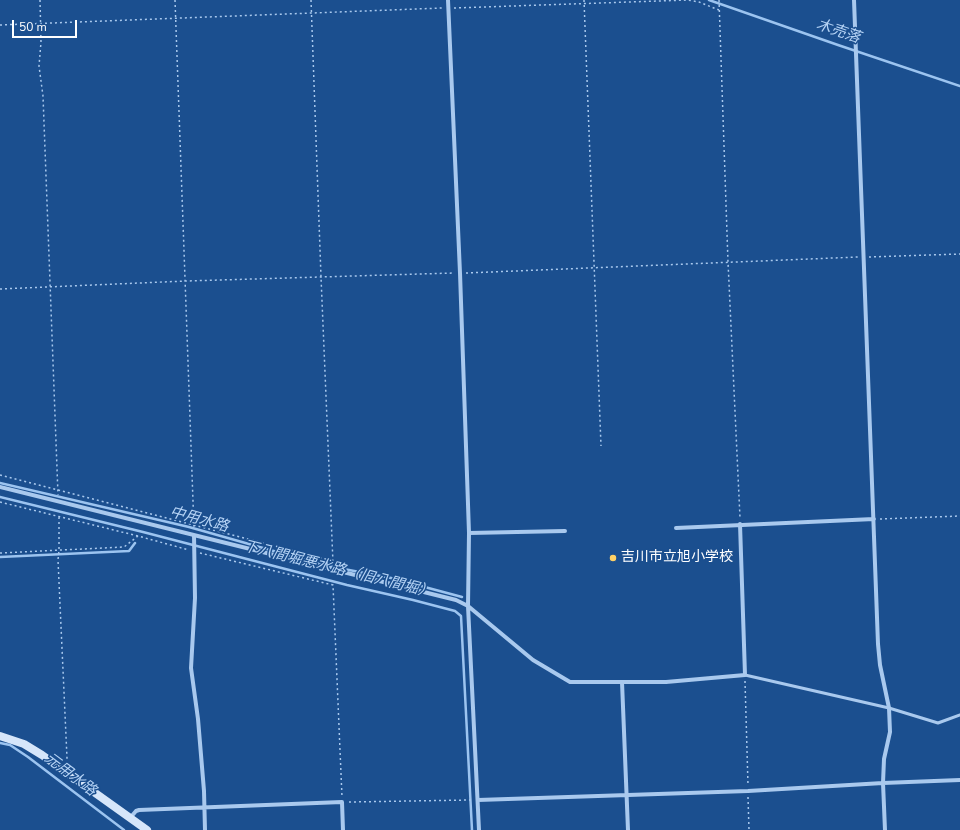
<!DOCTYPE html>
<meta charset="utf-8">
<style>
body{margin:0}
#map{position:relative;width:960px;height:830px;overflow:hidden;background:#1b4f8f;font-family:"Nunito Sans",sans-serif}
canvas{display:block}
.scale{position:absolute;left:12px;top:20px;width:65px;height:18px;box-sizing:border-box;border:2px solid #fff;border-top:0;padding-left:5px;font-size:12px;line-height:14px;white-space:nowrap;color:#fff;-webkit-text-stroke:3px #1b4f8f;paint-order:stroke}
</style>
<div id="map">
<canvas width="960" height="830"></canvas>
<div class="scale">50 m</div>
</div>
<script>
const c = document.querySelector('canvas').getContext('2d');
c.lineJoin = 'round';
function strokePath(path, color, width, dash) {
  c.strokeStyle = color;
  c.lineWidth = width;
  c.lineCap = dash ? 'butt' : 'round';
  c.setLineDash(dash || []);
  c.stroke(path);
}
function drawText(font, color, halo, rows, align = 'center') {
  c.font = font + ' "Nunito Sans","Noto Sans JP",sans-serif';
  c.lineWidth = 3;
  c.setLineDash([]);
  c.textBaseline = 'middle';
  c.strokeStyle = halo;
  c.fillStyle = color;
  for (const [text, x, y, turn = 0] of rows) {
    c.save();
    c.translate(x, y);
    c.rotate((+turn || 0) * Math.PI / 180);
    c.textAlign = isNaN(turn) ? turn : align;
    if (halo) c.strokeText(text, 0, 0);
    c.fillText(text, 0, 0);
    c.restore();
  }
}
strokePath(new Path2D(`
 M709,0L838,45L960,86
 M0,483L189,527L323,565
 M0,497L143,532L347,585L413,600L455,611L461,616L472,830
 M0,557L129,551L135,543
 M328,566L391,578L462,597
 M0,743L10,745L28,757L124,830`), '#9cc4f0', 2.5);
strokePath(new Path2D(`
 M40,0L41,42L39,66L43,96L58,495
 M175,0L194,529
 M311,0L321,277L333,563
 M584,0L601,446
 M719,0L728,262L740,518
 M454,8L688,0L699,2L719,10
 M0,25L442,8
 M869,257L960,254
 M466,273L858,257
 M0,289L186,281L454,273
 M0,475L333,561
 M0,502L138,536
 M59,517V550L58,560L67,758L65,761
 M880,519L960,516
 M0,553L124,547L138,536L189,550
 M200,553L333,585L342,797
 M745,681L748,785
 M748,797L749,830
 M349,802L471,800`), '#a9c9ee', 1.5, [2, 3]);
strokePath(new Path2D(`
 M745,675L889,708L938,723L960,715`), '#a9c9ee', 3);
strokePath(new Path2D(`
 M448,0L460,273L469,533L468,606L479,830
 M854,0L878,644L880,665L889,708L890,732L884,759L883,783L885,830
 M0,487L456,600L468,606L533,660L570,682H666L745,675L740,524
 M676,528L874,519
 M469,533L565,531
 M194,535L195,598L191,668L198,719L204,791L205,830
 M622,682L628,830
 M478,800L748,791L883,783L960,780
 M130,818L136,811L139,810L342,802L343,830`), '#a9c9ee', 4);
strokePath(new Path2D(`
 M0,736L24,744L42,755L147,830`), '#d6e6fa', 8);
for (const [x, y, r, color] of [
 [613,558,4,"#ffd166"]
]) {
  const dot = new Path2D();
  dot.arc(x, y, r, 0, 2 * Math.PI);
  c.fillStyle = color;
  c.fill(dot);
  strokePath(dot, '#1b4f8f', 1.5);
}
drawText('14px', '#fff', '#1b4f8f', [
 ["吉川市立旭小学校",621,558]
], 'left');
drawText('italic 15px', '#b5d3f5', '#1b4f8f', [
 ["木売落",838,32,19],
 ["中用水路",199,520,15],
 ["下八間堀悪水路（旧八間堀）",338,570,14],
 ["元用水路",70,775,37]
]);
</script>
